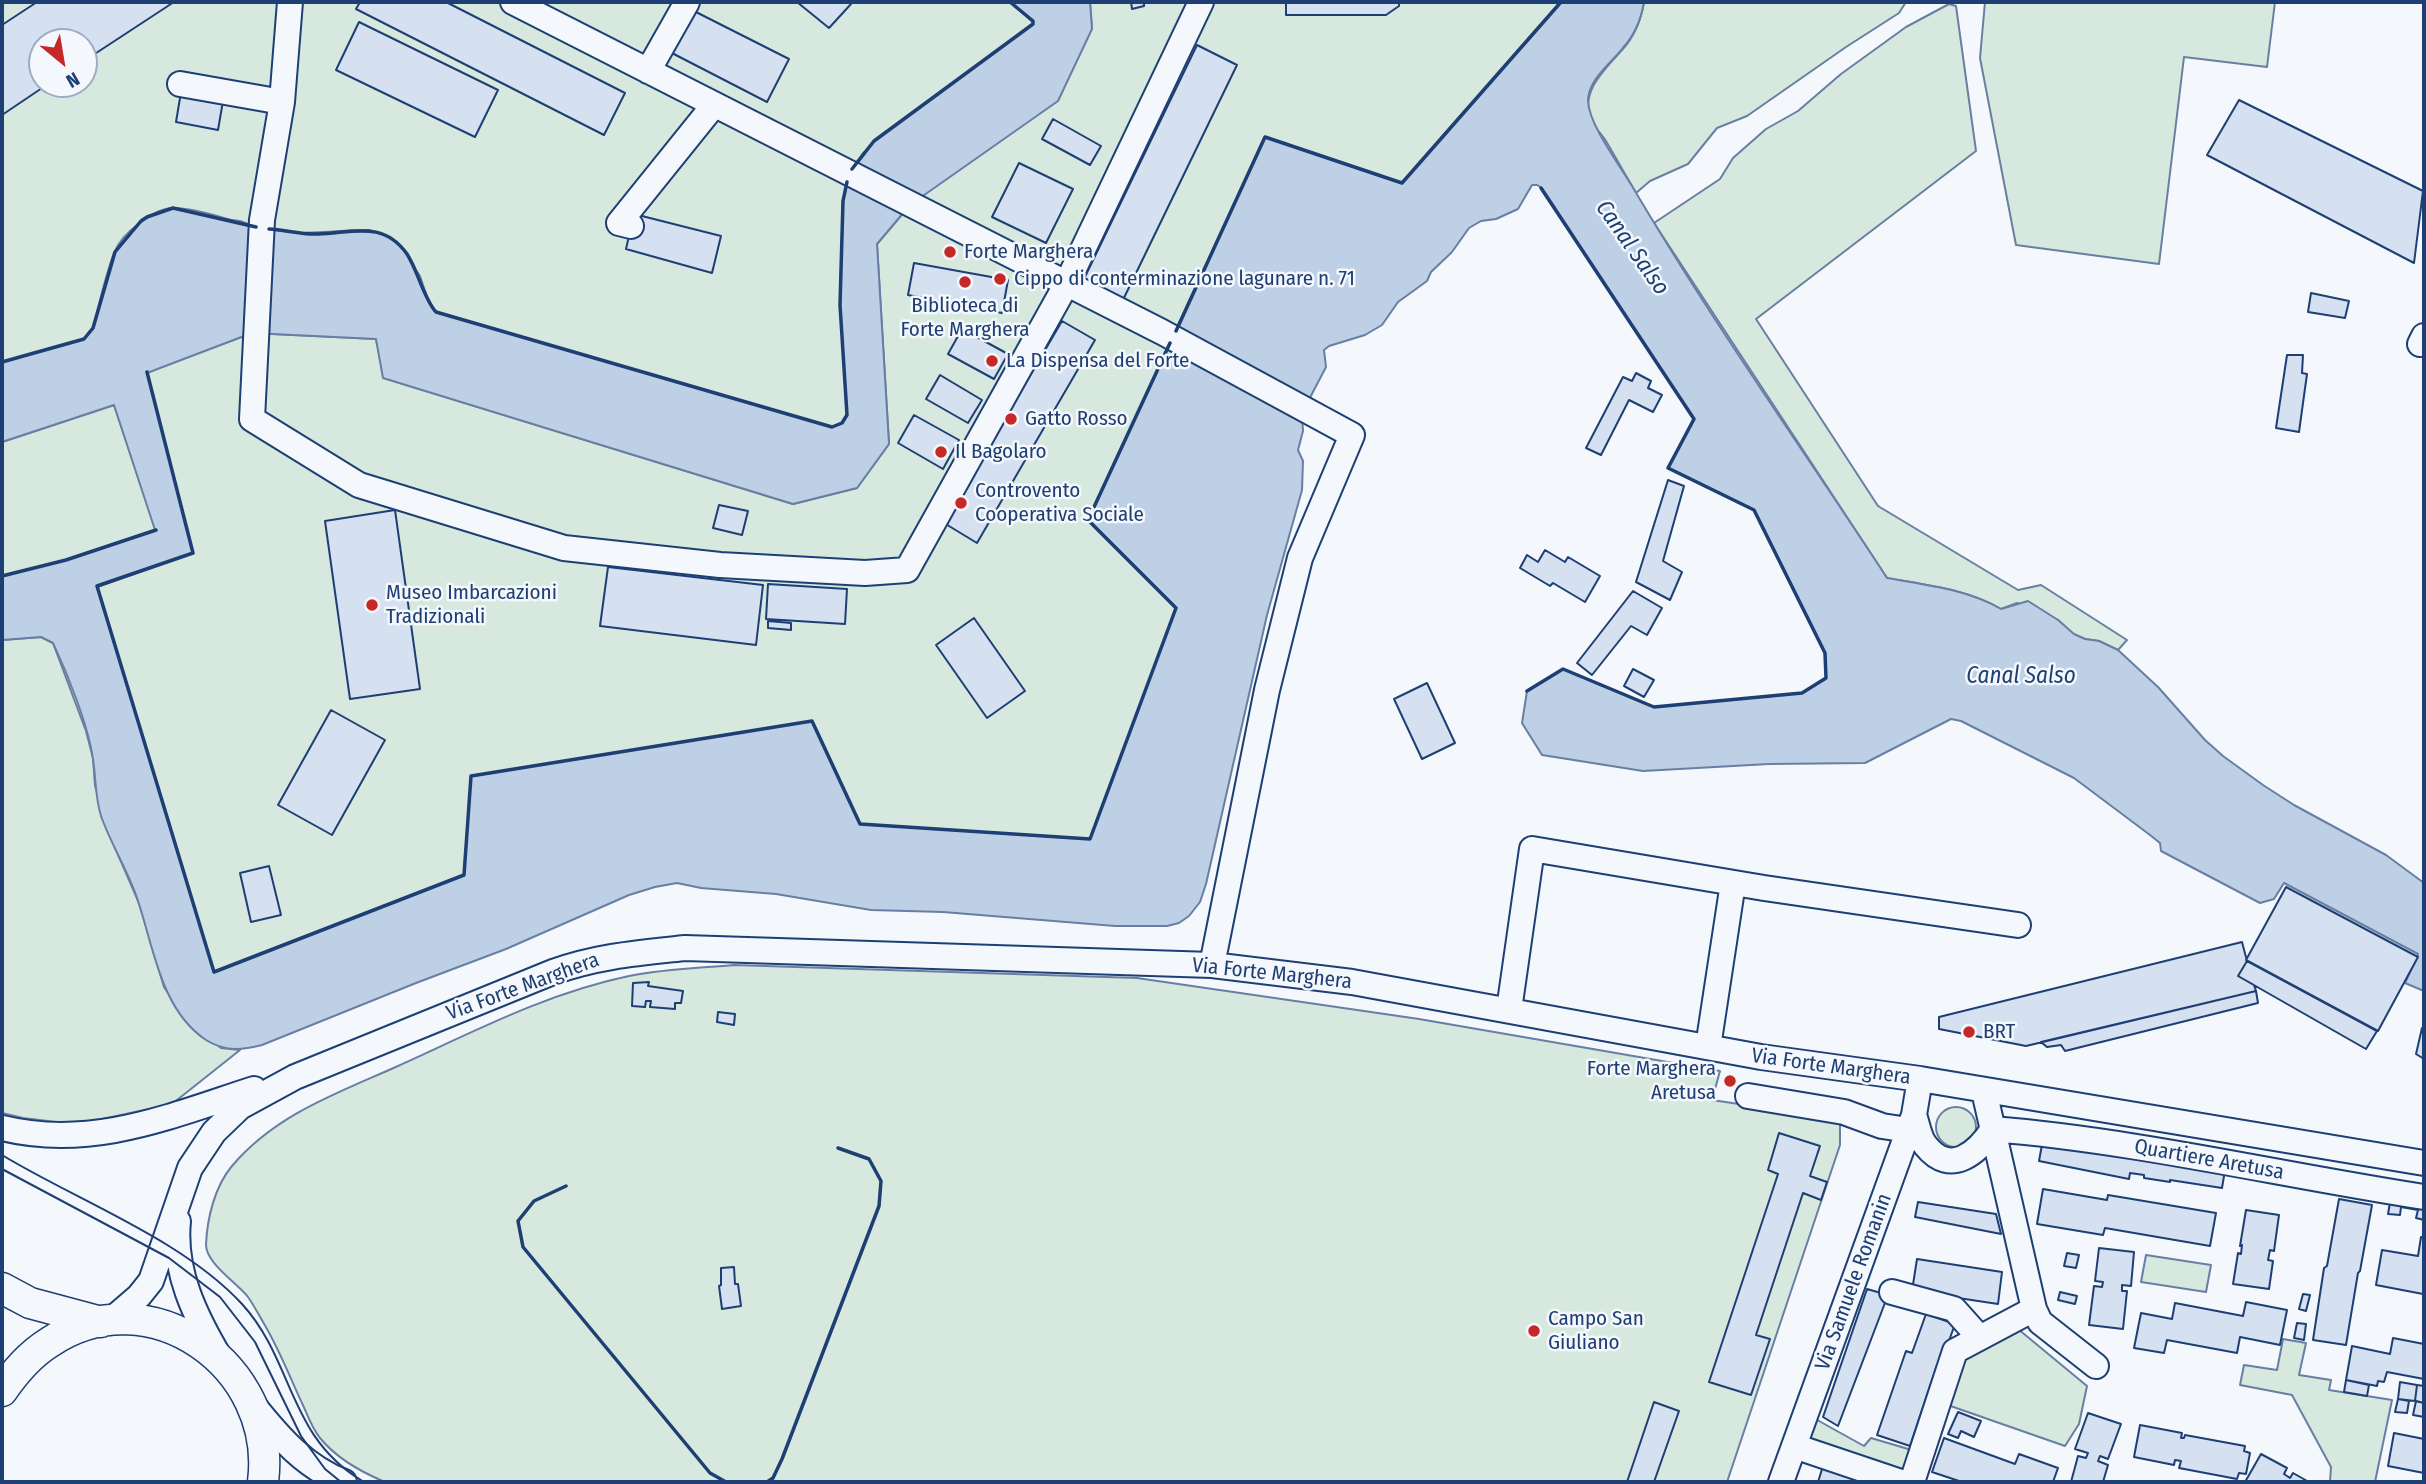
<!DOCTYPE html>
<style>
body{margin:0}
#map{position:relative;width:2426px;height:1484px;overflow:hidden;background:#f4f7fb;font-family:"Fira Sans Condensed",sans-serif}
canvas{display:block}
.frame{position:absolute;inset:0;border:4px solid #1d3f73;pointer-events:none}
.north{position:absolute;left:28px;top:28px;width:70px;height:70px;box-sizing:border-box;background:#f4f7fb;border:2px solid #9eadc5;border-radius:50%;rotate:150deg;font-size:19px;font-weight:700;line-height:28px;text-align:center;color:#1d3f73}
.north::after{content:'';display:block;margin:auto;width:24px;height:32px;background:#c62828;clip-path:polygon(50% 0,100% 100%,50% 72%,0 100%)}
</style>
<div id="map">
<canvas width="2426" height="1484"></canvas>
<div class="frame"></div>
<div class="north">N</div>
</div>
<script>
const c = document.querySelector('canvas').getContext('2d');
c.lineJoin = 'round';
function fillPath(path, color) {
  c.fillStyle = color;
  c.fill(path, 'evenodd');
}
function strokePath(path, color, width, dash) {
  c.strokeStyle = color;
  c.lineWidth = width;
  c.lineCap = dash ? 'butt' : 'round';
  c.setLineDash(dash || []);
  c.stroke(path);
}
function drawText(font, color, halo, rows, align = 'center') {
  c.font = font + ' "Fira Sans Condensed",sans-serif';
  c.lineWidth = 5;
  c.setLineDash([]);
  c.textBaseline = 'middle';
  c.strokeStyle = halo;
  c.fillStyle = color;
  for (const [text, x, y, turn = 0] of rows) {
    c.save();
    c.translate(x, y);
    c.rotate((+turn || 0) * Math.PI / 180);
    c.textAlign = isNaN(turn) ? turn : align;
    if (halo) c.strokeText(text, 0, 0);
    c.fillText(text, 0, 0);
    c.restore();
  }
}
const green = new Path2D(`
 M2,2H1010L1034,23L863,153L855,165L843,201L840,305L847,415L842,423L832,427L436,312L430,306L420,276L397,242L369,230L301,233L262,229L240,221L161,211L141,221L115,252L93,328L84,339L2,362ZM42,42H84V84H42Z
 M1090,2H1561L1402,183L1265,138L1176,608L1090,839L860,824L812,721L464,875L214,972L97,587L193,552L147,372L252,333L376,339L384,378L793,504L857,488L889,444L877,244L910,205L1092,29Z
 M1644,2H1906L1899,13L1846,47L1747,116L1717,128L1688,164L1650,181L1636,193C1626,176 1616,158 1606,141C1602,135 1597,130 1593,124C1577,93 1604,71 1622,50C1635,36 1641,20 1644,2Z
 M1985,2H2275L2267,67L2184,57L2159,264L2016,245L1980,58Z
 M1949,4L1956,6L1976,151L1756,319L1878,506L2018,590L2041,585L2127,640L2118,650L2099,641L2085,639L2073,634L2058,620L2017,603L2001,609C1967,589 1926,585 1887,578L1654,223L1720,179L1733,158L1766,129L1798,111L1841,74L1906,27Z
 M114,405L156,530L66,560L2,576V442Z
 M41,637L53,643L86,731L93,758L95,786L116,850L139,903L164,987L187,1021L221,1048L240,1050L172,1104L89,1122H56L23,1118L2,1113V640Z
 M734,965L1137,978L1419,1019L1720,1071L1712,1100L1840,1119V1145L1727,1482H385C361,1472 337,1459 320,1438C311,1427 307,1413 301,1401C290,1377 280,1352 267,1329C261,1319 255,1307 248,1297C237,1283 206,1263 206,1245C207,1218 215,1186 232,1166C276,1114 338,1093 398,1066C473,1032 547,993 629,976C663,969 699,968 734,965Z
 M1936 1127a20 20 0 1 1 40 0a20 20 0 1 1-40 0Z
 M2146,1255L2211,1265L2206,1292L2141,1282Z
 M2012,1324L2087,1386L2079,1424L2065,1446L1942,1403L1958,1355Z
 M2283,1339L2306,1343L2299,1375L2331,1380L2329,1390L2392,1400L2375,1482H2330L2331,1467L2292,1395L2240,1385L2244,1365L2277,1370Z
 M1810,1416L1864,1446L1871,1438L1915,1451L1906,1478L1801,1442Z`);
fillPath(green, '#d7e8df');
strokePath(green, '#687fa3', 2);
const water = new Path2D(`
 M1010,2H1090L1092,29L1058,101L910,205L877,244L889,444L857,488L793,504L383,378L376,339L252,333L147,373L193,553L97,587L214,972L464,875L471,776L812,721L860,824L1090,839L1176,608L1088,520L1265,137L1402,183L1561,2H1644C1641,20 1635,35 1622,49C1610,64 1588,80 1588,101C1589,125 1619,164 1632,186C1711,320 1802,448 1887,578C1926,585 1966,589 2001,609L2028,601L2058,620L2074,634L2085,639L2099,641L2118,650L2158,687L2205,740L2223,756L2263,785L2294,805L2386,855L2424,883V991L2405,983L2418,954L2284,883L2274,899L2260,903L2161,851L2160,843L2150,835L2074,778L1961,721L1951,719L1865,763L1769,764L1643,771L1542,755L1522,723L1527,691L1563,669L1654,707L1802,693L1826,678L1825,653L1754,510L1668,468L1694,419L1542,188L1537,185H1532L1518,209L1496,219L1481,221L1469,228L1452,252L1431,272L1427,281L1398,302L1382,325L1365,335L1329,346L1324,350L1326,367L1302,413L1303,431L1298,450L1303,461L1302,490L1267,615L1206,884L1200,902L1189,916L1179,923L1167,926H1115L943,912L871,910L776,894L701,888L677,883L655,887L629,895L506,949L416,983L262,1045C242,1050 225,1052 206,1040C162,1011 154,950 139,904C130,874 112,847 101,816C95,797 96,778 93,759C88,725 68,675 53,643L41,637L2,640V576L66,560L155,530L114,405L2,442V362L84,339L93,328C100,303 105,275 115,251C122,234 154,208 173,208C199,208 236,223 262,228C274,231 287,231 299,233C330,237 365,220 393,240C419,257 418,294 436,312L832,427L842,423L847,414L840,305L843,201L849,175L874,141L1033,24V21Z`);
fillPath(water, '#bed0e5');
strokePath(water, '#687fa3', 2);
const building = new Path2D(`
 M37,2H174L84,61V42H42V84H48L2,115V25Z
 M360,2H446L625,93L604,135L356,9Z
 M797,2H849L851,4L829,28Z
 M1131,2H1144V6L1132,9Z
 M1286,2H1399V6L1386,15H1286Z
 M690,9L789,59L767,102L668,51Z
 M359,22L498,90L475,137L336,70Z
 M1197,45L1237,65L1121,304L1081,285Z
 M181,92L223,101L218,130L176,122Z
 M2239,100L2423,191L2414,263L2207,155Z
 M1053,119L1101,146L1090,165L1042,139Z
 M1019,163L1073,189L1046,243L992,217Z
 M634,214L721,236L712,273L626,249Z
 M914,263L1008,280L1002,313L908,295Z
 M2311,293L2349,301L2345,318L2308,312Z
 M1062,321L1095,340L977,543L944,523Z
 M962,329L1008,354L994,379L948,354Z
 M2287,355H2303L2302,373L2307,374L2299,432L2276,428Z
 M1636,373L1651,381L1648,388L1662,395L1653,412L1629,400L1601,455L1586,448L1623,377L1632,381Z
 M940,375L982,400L968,423L926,399Z
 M914,415L959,440L943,469L898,443Z
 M1668,480L1684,486L1663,561L1682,572L1670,600L1636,582Z
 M719,505L748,511L742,535L713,528Z
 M395,510L420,689L350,699L325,521Z
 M1545,550L1565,562L1568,557L1600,576L1585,602L1553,583L1550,586L1520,568L1527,555L1538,562Z
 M608,567L763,585L756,645L600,626Z
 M768,584L847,589L845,624L766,619Z
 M1633,591L1662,608L1647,635L1631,626L1592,675L1577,663Z
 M974,618L1025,691L987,718L936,645Z
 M768,621L791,623V630L768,628Z
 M1633,669L1654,680L1644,697L1624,686Z
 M1427,683L1455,743L1422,759L1394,699Z
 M331,710L385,740L332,835L278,805Z
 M269,866L281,915L251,922L240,873Z
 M2286,887L2418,957L2378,1031L2246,960Z
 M2242,942L2247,961L2238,976L2254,985L2256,991L2026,1046L1939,1029V1017Z
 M2247,961L2377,1031L2366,1049L2238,976Z
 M649,982L648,986L683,991L681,1003H675V1009L650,1007L651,1001H646L645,1007L632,1006L633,983Z
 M2256,991L2258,1003L2065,1051L2061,1045L2047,1047L2041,1042Z
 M718,1012L735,1014L734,1025L717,1022Z
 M2422,1028L2424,1029V1059L2416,1054Z
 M1779,1133L1820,1146L1810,1176L1827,1182L1821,1200L1803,1193L1756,1335L1770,1339L1751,1395L1709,1382L1778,1174L1768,1170Z
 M2043,1139L2225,1170L2222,1188L2170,1180V1182L2144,1178V1175L2130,1173L2129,1179L2039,1161Z
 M2043,1189L2107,1200L2108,1195L2216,1213L2210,1246L2105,1228L2103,1235L2037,1224Z
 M2391,1197L2424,1203V1220L2416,1218L2418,1210L2401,1207L2400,1215L2388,1214Z
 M2339,1199L2372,1205L2360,1271L2358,1273L2346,1345L2313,1340L2324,1268L2327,1266Z
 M1918,1202L1996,1214L2001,1234L1915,1217Z
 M2246,1210L2279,1215L2274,1251L2270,1250L2268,1260L2273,1261L2269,1289L2233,1284L2238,1253L2241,1254L2242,1245L2240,1246Z
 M2421,1237L2424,1238L2423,1294L2376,1285L2382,1250L2418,1256Z
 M2099,1248L2134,1252L2131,1286L2122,1285V1291H2127L2123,1329L2089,1325L2094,1286L2102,1287L2103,1282L2095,1281Z
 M2067,1253L2079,1255L2076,1268L2064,1266Z
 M1917,1259L2002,1272L1998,1304L1912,1291Z
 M734,1267L735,1284H738L741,1306L722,1309L719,1286L721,1285V1268Z
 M1867,1289L1888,1295L1838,1426L1823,1417Z
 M2060,1292L2077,1296L2075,1304L2058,1300Z
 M2303,1294L2310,1295L2306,1311L2299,1309Z
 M2246,1302L2287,1310L2280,1345L2240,1337L2237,1353L2167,1340L2164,1353L2134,1348L2141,1313L2172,1319L2175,1303L2243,1316Z
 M1926,1314L1955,1324L1940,1366L1937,1365L1910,1446L1877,1435L1906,1351L1912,1353Z
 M2297,1323L2306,1324L2304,1340L2294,1338Z
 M2393,1338L2424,1344V1379L2387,1372L2384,1382L2378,1381L2377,1386L2346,1380L2352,1346L2390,1354Z
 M2346,1380L2369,1385L2367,1396L2344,1392Z
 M2400,1382L2417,1385L2415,1401L2398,1399Z
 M2417,1385L2424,1386V1403L2415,1401Z
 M2398,1399L2409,1401L2407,1413L2395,1412Z
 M2416,1401L2424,1403V1417L2413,1415Z
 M1654,1402L1679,1411L1654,1482H1627Z
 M1958,1412L1981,1421L1974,1437L1961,1431L1958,1438L1948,1434Z
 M2088,1413L2121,1424L2108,1459L2100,1456L2098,1461L2108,1465L2103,1482H2071L2078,1456L2086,1458L2088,1453L2075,1449Z
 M2140,1425L2182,1433L2181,1438H2184L2185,1435L2245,1446L2244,1451L2250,1453L2246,1474L2239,1473L2237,1479L2179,1468L2181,1461L2175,1460L2174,1465L2134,1457Z
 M2394,1433L2424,1439V1473L2388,1466Z
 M1944,1438L2015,1464L2019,1454L2058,1468L2053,1482H1962L1932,1472Z
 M2261,1454L2287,1468L2284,1474L2290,1478L2293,1473L2309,1482H2245Z
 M1823,1466L1854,1476L1852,1482H1818Z`);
fillPath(building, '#d5e0f0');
strokePath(building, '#1d3f73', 2);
const minor = new Path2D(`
 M290,2L282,102L262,220L252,419L359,485L564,548L720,565L865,573L907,570L1067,283L1201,2
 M513,2L1162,332L1352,435L1300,558L1267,690L1212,965
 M648,71L687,2
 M180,84L282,102
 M631,226L619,223L714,105
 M2420,344L2424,336
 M1509,1010L1532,849L1764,888L2018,925
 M1708,1047L1733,883
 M1984,1091L2034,1309L2040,1322L2096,1366
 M1748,1096L1844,1112L1882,1126L1908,1130
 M1914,1115C1918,1126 1919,1138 1926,1146C1951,1177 1978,1152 1993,1129C2138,1141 2281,1175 2424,1197
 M2,1128C92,1150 170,1116 254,1089
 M178,1221C173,1271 195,1316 220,1358
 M1892,1292L1954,1309L1979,1337
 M110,1321L139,1296L151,1281L190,1168L214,1132L240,1107L295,1077L553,972C598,956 638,953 685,948L1212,965L1352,982L1761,1057L1920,1079L2424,1163
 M255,1407C280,1438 306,1468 344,1482
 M1794,1446L1901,1482
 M1781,1482L1914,1115L1920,1079
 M1912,1482L1955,1351L2034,1309`);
const major = new Path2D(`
 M2,1288L30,1303L101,1322
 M2,1391C15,1372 29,1355 50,1342C150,1275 278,1366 263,1482`);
strokePath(minor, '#1d3f73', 28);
strokePath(major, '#1d3f73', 33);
strokePath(minor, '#f4f7fb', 24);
strokePath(major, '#f4f7fb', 30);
strokePath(new Path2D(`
 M2,1155C78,1201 182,1239 242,1304C295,1362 287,1437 364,1482
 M2,1169L169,1258L220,1297L255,1342L301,1436L325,1469L341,1482`), '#1d3f73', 2);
strokePath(new Path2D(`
 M852,169L874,141L1033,24V21L1010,2
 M269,229C286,230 302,235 318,234C353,233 383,220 407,254C418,271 424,299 436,312L832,427L842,423L847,415L840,305L843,201L847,182
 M1176,331L1265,137L1402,183L1561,2
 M2,362L84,339L93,328L115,252L141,221L147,217L173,208L256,227
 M147,372L193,553L97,586L214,972L464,875L471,776L812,721L860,824L1090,839L1176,608L1088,520L1170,343
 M2,576L66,560L156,530
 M1527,691L1563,669L1654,707L1802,693L1826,678L1825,653L1754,510L1668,468L1694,419L1541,188
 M566,1186L534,1201L518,1221L523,1247L710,1473L726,1482
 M767,1482L773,1478L782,1459L879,1206L881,1181L869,1159L838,1148`), '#1d3f73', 3.5);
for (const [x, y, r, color] of [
 [950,252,7,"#c62828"],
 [1000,279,7,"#c62828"],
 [965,282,7,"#c62828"],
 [992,361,7,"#c62828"],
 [1011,419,7,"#c62828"],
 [941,452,7,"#c62828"],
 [961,503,7,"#c62828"],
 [372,605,7,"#c62828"],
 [1969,1032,7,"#c62828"],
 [1730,1081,7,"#c62828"],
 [1534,1331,7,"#c62828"]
]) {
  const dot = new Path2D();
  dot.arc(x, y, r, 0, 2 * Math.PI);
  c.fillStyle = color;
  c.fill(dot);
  strokePath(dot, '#f4f7fb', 2.5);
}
drawText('21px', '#1d3f73', '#f4f7fb', [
 ["Forte Marghera",964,252],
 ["Cippo di conterminazione lagunare n. 71",1014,279],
 ["Biblioteca di",965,306,"center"],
 ["Forte Marghera",965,330,"center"],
 ["La Dispensa del Forte",1006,361],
 ["Gatto Rosso",1025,419],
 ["Il Bagolaro",955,452],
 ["Controvento",975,491],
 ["Cooperativa Sociale",975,515],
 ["Museo Imbarcazioni",386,593],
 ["Tradizionali",386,617],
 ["BRT",1983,1032],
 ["Forte Marghera",1716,1069,"right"],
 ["Aretusa",1716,1093,"right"],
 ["Campo San",1548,1319],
 ["Giuliano",1548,1343]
], 'left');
drawText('21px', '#1d3f73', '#f4f7fb', [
 ["Via Forte Marghera",1272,974,6],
 ["Via Forte Marghera",523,987,-20],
 ["Via Forte Marghera",1831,1067,8],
 ["Quartiere Aretusa",2209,1160,10],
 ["Via Samuele Romanin",1854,1282,-70]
]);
drawText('italic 23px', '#1d3f73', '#f4f7fb', [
 ["Canal Salso",1632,248,55],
 ["Canal Salso",2021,677]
]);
</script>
